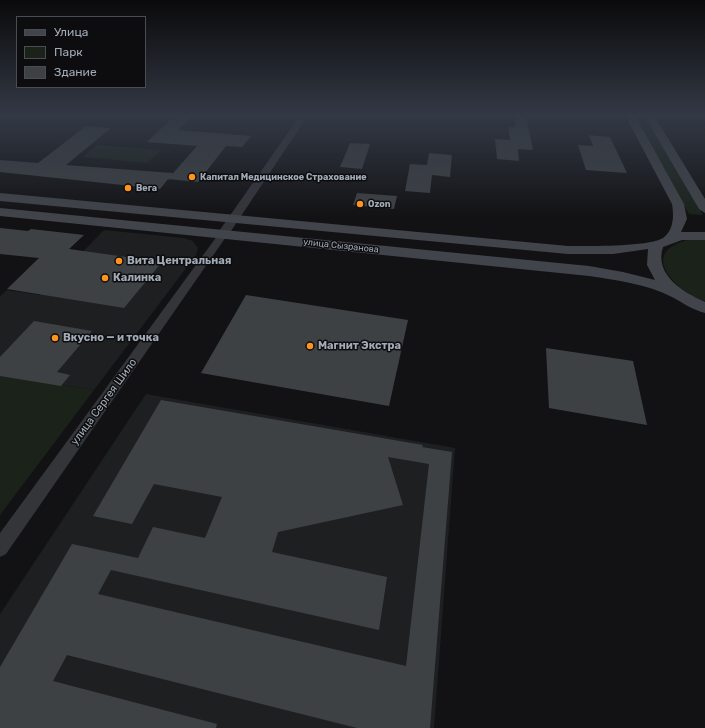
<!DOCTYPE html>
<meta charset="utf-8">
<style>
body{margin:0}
#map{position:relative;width:705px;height:728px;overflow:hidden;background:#121214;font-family:Rubik,sans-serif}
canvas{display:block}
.legend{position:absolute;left:16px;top:16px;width:130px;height:72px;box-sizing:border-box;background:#0d0d0f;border:1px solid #494c52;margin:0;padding:5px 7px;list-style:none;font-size:12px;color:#a2abb6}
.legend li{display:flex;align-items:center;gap:8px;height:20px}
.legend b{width:20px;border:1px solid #494c52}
</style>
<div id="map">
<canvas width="705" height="728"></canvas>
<ul class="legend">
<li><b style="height:5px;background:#41444a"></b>Улица</li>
<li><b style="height:11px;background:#1a221a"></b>Парк</li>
<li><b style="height:11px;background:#3e4144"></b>Здание</li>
</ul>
</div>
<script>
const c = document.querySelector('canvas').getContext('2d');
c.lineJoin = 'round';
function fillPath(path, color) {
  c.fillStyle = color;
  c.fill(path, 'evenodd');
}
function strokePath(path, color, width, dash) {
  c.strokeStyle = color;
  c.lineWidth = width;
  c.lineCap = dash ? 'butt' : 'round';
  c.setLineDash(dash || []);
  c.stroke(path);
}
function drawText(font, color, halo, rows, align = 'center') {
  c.font = font + ' Rubik,sans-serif';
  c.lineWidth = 3;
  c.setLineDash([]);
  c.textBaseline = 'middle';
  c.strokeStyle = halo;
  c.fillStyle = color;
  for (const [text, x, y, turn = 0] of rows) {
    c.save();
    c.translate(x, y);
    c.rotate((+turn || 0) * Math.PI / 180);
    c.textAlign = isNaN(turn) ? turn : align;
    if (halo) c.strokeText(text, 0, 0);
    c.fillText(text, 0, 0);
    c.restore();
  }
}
fillPath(new Path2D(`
 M104,230L184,238L193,241L198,248L196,255L94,390L0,375V296L7,290L40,295Z
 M146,394L455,448L434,728H0V614Z`), '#1e1f21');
fillPath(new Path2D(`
 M636,117H646L703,215L689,214Z
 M98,145L161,150L147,163L83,157Z
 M687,240H705V302C677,291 637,254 687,240Z
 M0,375L94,390L0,515Z`), '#1a221a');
fillPath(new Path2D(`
 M182,117H191L178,130L251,136L242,147L226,146L198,182L168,179L197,146L147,142L170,120Z
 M515,117H526L533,150L518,149L519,161L497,159L495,139L510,140L508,127H515Z
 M86,126L111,128L66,165L173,173L160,189L0,172V160L38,163Z
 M589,135L610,137L627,173L586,170L578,145L593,146Z
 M350,143L370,144L362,169L340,167Z
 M429,153L452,155L450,177L432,175L430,193L405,191L410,164L427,165Z
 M357,193L397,196L394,209L353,205Z
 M0,228L28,231L31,229L84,235L69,249L162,262L124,308L7,289L39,258L0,254Z
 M246,295L408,320L389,406L201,373Z
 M34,321L92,331L57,372L70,375L61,386L0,376V357Z
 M546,348L633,361L647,425L549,408Z
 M161,400L423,445L422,447L452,452L430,728H357L67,655L53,681L217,724L216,728H0V667L72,544L138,558L153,527L205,538L222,497L154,484L132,524L93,516ZM388,457L429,464L406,666L98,594L111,570L379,630L387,577L272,552L278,532L403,505Z`), '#3e4144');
fillPath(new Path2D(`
 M223,231L228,234L6,554L0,557V533L220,232Z`), '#333539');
fillPath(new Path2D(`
 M299,117H307L227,237H219L217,234Z`), '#333539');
fillPath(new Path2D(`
 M626,117H636L684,204L687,219L681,232H705V240H682L663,247C654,275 683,292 705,302V313C693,310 683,303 672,297C647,284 616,280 589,276L0,216V208L589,266L623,272L655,280L647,265L648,249L613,254H568L0,201V193L568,246C586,246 649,247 663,238C674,230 674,216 672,204Z
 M645,117H655L705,199V213L699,209Z`), '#41444a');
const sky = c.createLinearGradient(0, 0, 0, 219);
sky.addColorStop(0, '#0a0a0b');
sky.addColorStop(0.53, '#333945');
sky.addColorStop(1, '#33394500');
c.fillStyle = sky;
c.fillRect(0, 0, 705, 219);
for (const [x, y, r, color] of [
 [192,177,4,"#ff931f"],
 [128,188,4,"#ff931f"],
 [360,204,4,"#ff931f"],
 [119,261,4,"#ff931f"],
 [105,278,4,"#ff931f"],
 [55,338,4,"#ff931f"],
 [310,346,4,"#ff931f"]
]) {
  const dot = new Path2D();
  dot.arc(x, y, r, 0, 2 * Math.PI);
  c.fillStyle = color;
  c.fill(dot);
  strokePath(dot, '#0d0d0f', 1.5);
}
drawText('bold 9px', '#a2abb6', '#0d0d0f', [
 ["Капитал Медицинское Страхование",200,177],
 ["Вега",136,188],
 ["Ozon",368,204]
], 'left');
drawText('9px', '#a2abb6', '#0d0d0f', [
 ["улица Сызранова",341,246,6]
]);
drawText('bold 11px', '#a2abb6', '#0d0d0f', [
 ["Вита Центральная",127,261],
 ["Калинка",113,278],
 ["Вкусно — и точка",63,338],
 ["Магнит Экстра",318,346]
], 'left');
drawText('11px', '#a2abb6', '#0d0d0f', [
 ["улица Сергея Шило",104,402,-54]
]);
</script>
